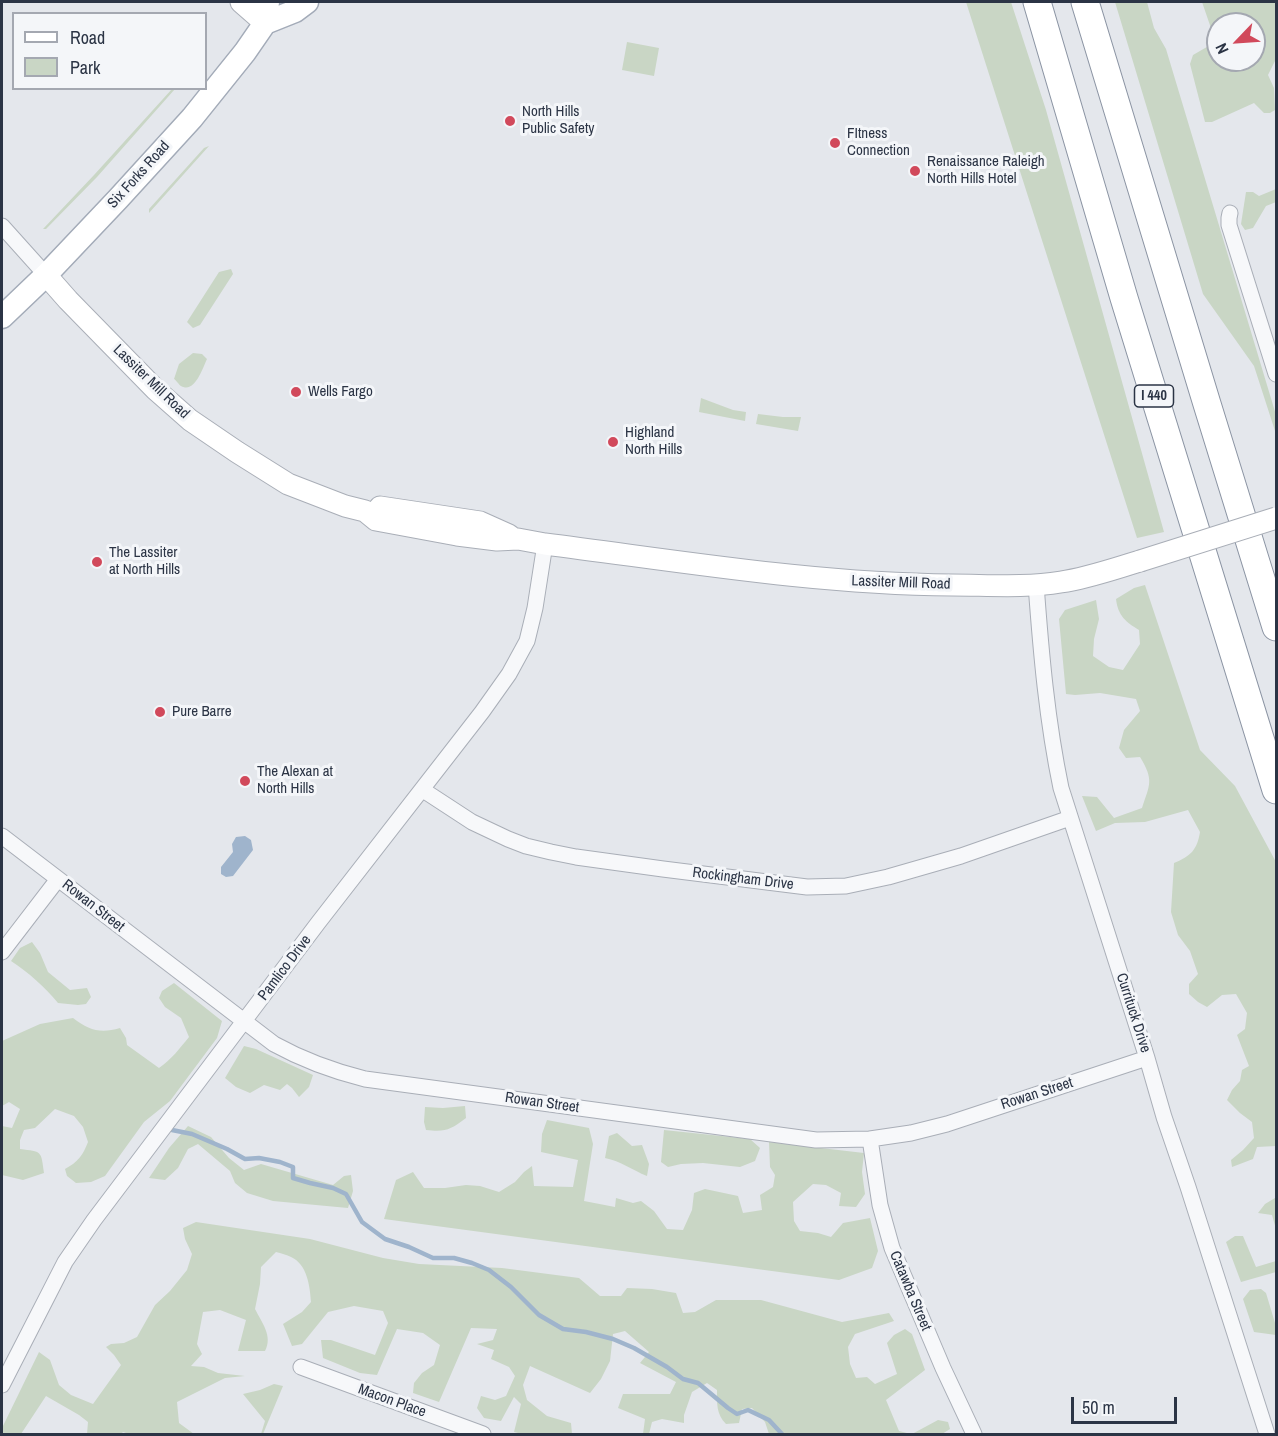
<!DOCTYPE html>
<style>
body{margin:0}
#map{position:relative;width:1278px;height:1436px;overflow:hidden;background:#e4e7ec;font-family:"Archivo Narrow",sans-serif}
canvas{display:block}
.frame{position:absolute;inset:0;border:3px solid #2b3445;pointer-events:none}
.legend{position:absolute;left:12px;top:12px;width:195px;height:78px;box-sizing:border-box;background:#f4f6f9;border:2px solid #a4a8b1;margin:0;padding:8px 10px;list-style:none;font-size:18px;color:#2b3445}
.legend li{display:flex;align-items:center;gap:12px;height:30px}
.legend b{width:30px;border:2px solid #a4a8b1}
.north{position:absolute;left:1206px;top:12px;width:60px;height:60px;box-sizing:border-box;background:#f4f6f9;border:2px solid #a4a8b1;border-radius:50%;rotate:245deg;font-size:16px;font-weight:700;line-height:24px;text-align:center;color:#2b3445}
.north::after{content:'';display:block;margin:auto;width:21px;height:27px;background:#d1495b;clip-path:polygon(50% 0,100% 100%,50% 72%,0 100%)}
.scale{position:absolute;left:1071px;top:1397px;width:106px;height:27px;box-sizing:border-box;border:3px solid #2b3445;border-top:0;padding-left:8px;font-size:18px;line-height:21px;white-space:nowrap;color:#2b3445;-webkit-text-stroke:4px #f4f6f9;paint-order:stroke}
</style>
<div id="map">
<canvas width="1278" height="1436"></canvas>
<div class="frame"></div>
<ul class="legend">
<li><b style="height:8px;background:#fff"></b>Road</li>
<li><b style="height:16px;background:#c9d6c5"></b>Park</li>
</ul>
<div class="north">N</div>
<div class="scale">50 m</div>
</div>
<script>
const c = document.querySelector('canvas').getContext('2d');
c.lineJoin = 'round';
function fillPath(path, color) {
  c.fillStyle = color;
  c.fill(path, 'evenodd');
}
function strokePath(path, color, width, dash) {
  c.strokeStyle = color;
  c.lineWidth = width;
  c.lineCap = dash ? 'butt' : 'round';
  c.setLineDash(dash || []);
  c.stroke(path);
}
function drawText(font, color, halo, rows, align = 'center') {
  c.font = font + ' "Archivo Narrow",sans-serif';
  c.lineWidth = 6;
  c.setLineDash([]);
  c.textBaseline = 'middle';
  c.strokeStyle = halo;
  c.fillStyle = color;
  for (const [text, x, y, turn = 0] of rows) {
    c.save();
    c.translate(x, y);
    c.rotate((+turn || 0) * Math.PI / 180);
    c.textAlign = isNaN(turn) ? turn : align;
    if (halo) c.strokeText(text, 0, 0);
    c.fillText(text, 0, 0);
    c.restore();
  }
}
fillPath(new Path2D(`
 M966,2H1011L1046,110L1164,532L1137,538Z
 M1115,2H1147L1154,28L1166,49L1276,415V434L1254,366L1203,294Z
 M1202,2H1276V59L1268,75L1274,88L1275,110L1270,113H1264L1254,103L1212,122H1205L1190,64L1193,55L1212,44L1213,34ZM1218,24H1254V60H1218Z
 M627,42L659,48L654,76L622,70Z
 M172,89H175L97,177L46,229H43L94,175Z
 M209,146L149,213V209L204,148Z
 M1276,189V202L1266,206L1253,228L1245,230L1241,224L1246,192H1253L1259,196Z
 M231,269L233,274L200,325L193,328L187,322L219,272Z
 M193,353L202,354L207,359C203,367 195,394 181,386C180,386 175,379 174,379L179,364Z
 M701,398L733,410L746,412L745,421L699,412Z
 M758,414L783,417H801L798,431L756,424Z
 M1145,585L1200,750L1235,786L1276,862V1146L1257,1147L1253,1159L1232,1167L1231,1160L1243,1150L1254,1138L1252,1122L1240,1113L1227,1100L1232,1090L1240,1081L1242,1070L1249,1066L1237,1035L1245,1029L1247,1013L1236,994L1222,995L1207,1007L1198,1002L1189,994V984L1198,974L1190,951L1178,935L1171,912L1174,863C1191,856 1197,850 1200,832L1188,810L1145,822L1115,823L1096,831L1082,796L1097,797L1114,818L1142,808C1150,784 1154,780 1140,757L1126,758L1119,748L1124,730L1140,711L1136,699L1100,693L1075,695L1066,694L1059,619L1065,610L1096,600L1099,619L1094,639L1093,656L1109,667L1123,670L1140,644L1139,630C1126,622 1118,616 1116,599L1134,588Z
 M32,942L40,953L48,972L70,990L87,988L91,997L86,1004L78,1005L58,1003C44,986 29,973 11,961L20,948Z
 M174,983L222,1021L217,1038L170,1101L144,1122L105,1176L91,1182L76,1183L67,1176L65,1169C78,1162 83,1155 88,1142L83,1127L74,1116L55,1109L35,1128L24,1130L20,1140V1149C42,1152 41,1150 44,1173L23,1180L2,1175V1126L12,1128L20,1109L9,1102L2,1106V1041L40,1024L73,1018C89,1030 100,1034 120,1028L126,1038L127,1045L159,1068C171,1060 180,1048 189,1037L181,1018L165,1007L159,998L162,991Z
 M244,1046L256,1049L313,1075L309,1087L299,1097L292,1088L287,1084L280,1090L264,1085L250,1093L236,1087L225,1078Z
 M465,1106L466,1118C450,1130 446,1132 426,1130L424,1122L425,1107L443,1108Z
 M547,1120L589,1128L593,1144L584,1201L615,1207L616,1198L633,1203L641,1201L654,1211L667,1229L683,1230L692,1210L694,1193L705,1189L738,1196L743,1213L762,1210L760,1195L773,1187L775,1175L770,1167L769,1142L864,1153L862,1172L865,1194L856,1207L839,1206L841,1193L826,1185L813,1184L793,1202L794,1221L800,1231L818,1233L831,1237L843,1223L870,1218L878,1251L872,1268L839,1280L384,1219L396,1180L413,1172L424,1188H445L466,1185L480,1186L499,1192L515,1182L524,1172L532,1166L534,1186L573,1187L578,1160L541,1152L542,1134Z
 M188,1126L211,1137L229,1158L244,1170L261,1164L333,1185L344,1176L351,1175L353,1191L348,1208L273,1201L247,1193L235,1183L230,1171L198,1144L188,1149L178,1168L165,1180L149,1178L169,1148Z
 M664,1130L750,1139L760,1148L755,1161L740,1167L703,1163L681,1164L668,1167L661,1162Z
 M617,1133L632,1146L642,1145L649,1164L647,1176C632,1170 621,1161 605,1158L609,1136Z
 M1276,1193V1229L1272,1215L1258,1213L1265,1204L1275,1198Z
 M196,1222L310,1239L383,1258L419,1264L502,1268L579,1278L600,1296H621L627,1288L652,1289L676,1293L683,1313L695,1312L716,1300H761L842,1322L889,1313L894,1321L855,1334L848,1347L850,1364L856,1378L867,1377L875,1384L897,1374L887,1343L894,1335L905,1329L912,1334L925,1370L886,1400L899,1431L911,1434H769L765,1422L752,1408L742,1409L739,1423L726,1424C716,1414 717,1403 717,1390L707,1383L692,1392L684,1415V1423L662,1419L652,1422L649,1434H643L645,1419L618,1408L623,1394H670L676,1382L640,1363L649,1352L625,1331L613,1334L610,1361L601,1379L590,1393L530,1366L523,1385L527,1400L547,1416L571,1423L572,1434H522L514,1432L521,1404L514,1397L501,1421L484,1418L477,1408L481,1396L495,1400L506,1396L515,1376L509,1367L491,1359L494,1350L477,1344L493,1340L497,1329L471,1328L439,1402L413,1393L414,1383L422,1373L434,1365L440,1345L423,1333L397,1329L377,1375L360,1373L323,1358L321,1340H331L375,1355L388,1323L383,1311L354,1306L328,1312L302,1344L292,1346L283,1324L302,1312L311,1302C310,1286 307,1264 291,1257C287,1255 281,1253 276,1252L261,1267L260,1284L255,1309C262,1323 273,1336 265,1351H238L246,1320L220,1310L203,1312L197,1344L202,1354L191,1366L204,1367L218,1373L245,1376L225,1378L177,1402L179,1423L194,1434H129L123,1432L121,1434H87L88,1422L79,1415L46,1396L21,1434H2V1428L39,1352L50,1360L59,1385L71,1395L93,1404L121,1365L114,1355L106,1347L111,1344L124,1343L137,1337L155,1305L170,1291L187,1270L192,1254L185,1239L183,1228Z
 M1235,1236H1243L1256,1267L1276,1261V1272L1241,1282L1226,1242Z
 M1261,1289L1266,1293L1275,1323H1276V1335L1254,1332L1243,1299L1250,1290Z
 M274,1384L283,1386L263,1434H261L265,1421L243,1394L260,1390Z
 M938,1420L948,1422L950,1429L942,1434H912Z`), '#c9d6c5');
fillPath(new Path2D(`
 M245,836L251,840L253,850L233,876L226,877L221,874V867L233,852L232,844L236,837Z`), '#9fb4cc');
strokePath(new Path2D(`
 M172,1130L192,1134L227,1149L245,1159L259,1158L280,1162L293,1167V1178L310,1183L333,1188L346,1194L362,1222L385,1239L409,1247L433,1258H454L472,1263L489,1270L511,1287L539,1315L563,1329L586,1332L613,1339L634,1348L667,1367L683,1379L698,1383L728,1408L737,1414L748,1410L769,1420L782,1434`), '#9fb4cc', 4.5);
const street = new Path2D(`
 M1230,213L1229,218V225L1276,374
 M2,226L46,275
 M1036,584C1041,653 1047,721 1061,788L1147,1058L1164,1117L1188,1187L1267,1434
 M423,790L472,822L508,839L526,846L551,852L576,857L663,869L807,887L846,886L888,877L961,856L1070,818
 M2,836L274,1044C303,1060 333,1071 365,1079L816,1140L870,1139L911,1133L947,1124L1147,1058
 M2,952L58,879
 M870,1139L880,1205L892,1248L943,1368L974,1434
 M301,1367L483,1434
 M2,1385L65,1262L94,1220L318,923L482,712L509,674L527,641L535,608L545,544`);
const secondary = new Path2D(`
 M241,2L265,23
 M46,275L68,300L156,390L190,420L237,452L288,484L345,506L365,511L376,520L457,535L497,540L518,539L545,544C680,561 815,584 952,585C988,585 1025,588 1061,582C1088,578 1113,569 1140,561
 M380,507L480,522L509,535`);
const primary = new Path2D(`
 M265,23L295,11L307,2
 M2,317L46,275L118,199L192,118L245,52L265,23L268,2`);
const highway = new Path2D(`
 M1037,2L1124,298L1276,790
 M1085,2L1207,404L1276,627`);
strokePath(street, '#a9aeb7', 17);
strokePath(secondary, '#a9aeb7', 23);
strokePath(primary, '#a3abb8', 25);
strokePath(highway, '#8b94a3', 29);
strokePath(street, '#f7f8fa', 15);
strokePath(secondary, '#fff', 21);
strokePath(primary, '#fff', 22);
strokePath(highway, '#fff', 27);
const secondaryBridge = new Path2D(`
 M1140,561L1276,518`);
strokePath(secondaryBridge, '#a9aeb7', 23, []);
strokePath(secondaryBridge, '#fff', 21);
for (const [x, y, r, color] of [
 [510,121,6,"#d1495b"],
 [835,143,6,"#d1495b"],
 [915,171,6,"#d1495b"],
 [296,392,6,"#d1495b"],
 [613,442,6,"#d1495b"],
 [97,562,6,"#d1495b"],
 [160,712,6,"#d1495b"],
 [245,781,6,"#d1495b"]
]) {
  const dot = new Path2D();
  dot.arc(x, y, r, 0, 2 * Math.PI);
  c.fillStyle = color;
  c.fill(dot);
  strokePath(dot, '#f4f6f9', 2);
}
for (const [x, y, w] of [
 [1154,396,39]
]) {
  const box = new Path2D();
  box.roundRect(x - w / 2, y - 11, w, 22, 4.5);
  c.fillStyle = '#f4f6f9';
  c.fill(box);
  strokePath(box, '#2b3445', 1.5);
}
drawText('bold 14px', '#2b3445', null, [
 ["I 440",1154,396]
]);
drawText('15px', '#2b3445', '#f4f6f9', [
 ["North Hills",522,112],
 ["Public Safety",522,129],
 ["FItness",847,134],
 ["Connection",847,151],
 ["Renaissance Raleigh",927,162],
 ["North Hills Hotel",927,179],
 ["Wells Fargo",308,392],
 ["Highland",625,433],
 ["North Hills",625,450],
 ["The Lassiter",109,553],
 ["at North Hills",109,570],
 ["Pure Barre",172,712],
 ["The Alexan at",257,772],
 ["North Hills",257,789]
], 'left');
drawText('15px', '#2b3445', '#f4f6f9', [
 ["Six Forks Road",139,175,-48],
 ["Lassiter Mill Road",151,382,44],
 ["Lassiter Mill Road",901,583,2],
 ["Rockingham Drive",743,879,7],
 ["Rowan Street",93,906,38],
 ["Pamlico Drive",285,968,-53],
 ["Currituck Drive",1133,1013,72],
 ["Rowan Street",1037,1094,-18],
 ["Rowan Street",542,1103,8],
 ["Catawba Street",910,1291,67],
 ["Macon Place",392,1401,20]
]);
</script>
